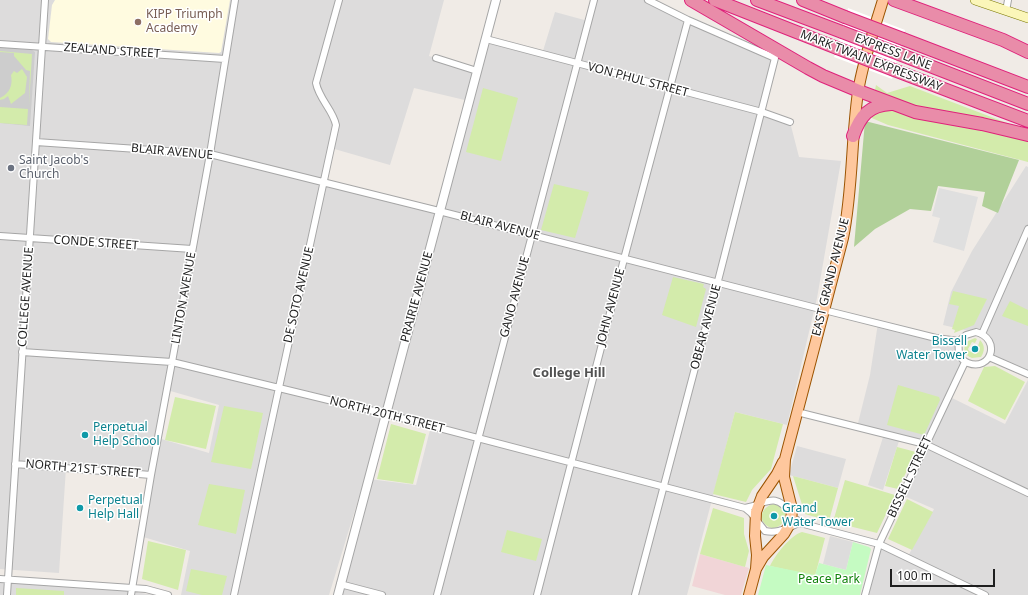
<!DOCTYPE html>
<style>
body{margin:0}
#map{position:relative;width:1028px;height:595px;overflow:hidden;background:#f0ebe6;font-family:"Noto Sans",sans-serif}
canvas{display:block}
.scale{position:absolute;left:890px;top:569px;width:105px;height:18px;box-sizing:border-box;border:2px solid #1f1f1f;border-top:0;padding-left:5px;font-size:12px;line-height:14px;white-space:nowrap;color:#1f1f1f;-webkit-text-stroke:3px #fff;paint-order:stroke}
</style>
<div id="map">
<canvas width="1028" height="595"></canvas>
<div class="scale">100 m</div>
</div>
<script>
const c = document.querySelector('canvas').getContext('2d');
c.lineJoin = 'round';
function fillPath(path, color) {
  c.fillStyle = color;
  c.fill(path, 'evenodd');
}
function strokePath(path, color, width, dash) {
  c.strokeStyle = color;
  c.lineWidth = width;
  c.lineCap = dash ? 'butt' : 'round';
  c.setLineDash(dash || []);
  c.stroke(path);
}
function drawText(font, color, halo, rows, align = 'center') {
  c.font = font + ' "Noto Sans",sans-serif';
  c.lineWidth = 3;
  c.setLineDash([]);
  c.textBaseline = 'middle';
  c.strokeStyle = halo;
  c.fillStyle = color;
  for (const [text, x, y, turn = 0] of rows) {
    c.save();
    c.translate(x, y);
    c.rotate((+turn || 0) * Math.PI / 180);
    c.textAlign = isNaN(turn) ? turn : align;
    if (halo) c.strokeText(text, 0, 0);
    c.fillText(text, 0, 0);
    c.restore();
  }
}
fillPath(new Path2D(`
 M0,0H444L429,56L477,70L486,39L542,54L555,12L588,21L594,0H648L775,58L762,112L790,122L799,157L841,161L817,298L787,425L735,412L687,595H338L369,479L416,485L431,426L386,414L388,402L329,595H181L190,551L140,536L151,475L66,468L59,573L0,569ZM414,88L469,101L439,211L324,182L331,148L390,165ZM167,390L219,405L209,453L158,438Z
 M1026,166L1028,167V374L985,355L991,344L982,334L943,325L951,292L972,251Z
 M878,323L959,341L965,362L948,396L1005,424L1028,380V595H865L879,544L907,558L934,509L902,495L925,444L900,438L883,490L868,485L884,434L857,427L870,375Z
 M797,446L846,459L838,488L789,475Z
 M830,536L853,542L846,570L823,564Z
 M0,579L59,582L156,595H0Z`), '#dddcdc');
fillPath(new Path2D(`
 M700,554L749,568L741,595H725L692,586Z`), '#f1d5d7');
fillPath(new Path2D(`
 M55,0H230L221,52L219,53L51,42L48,39L52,5Z`), '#fffbe0');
fillPath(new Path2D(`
 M0,47L32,50L35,52L30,126L0,123Z`), '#cdcdcd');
fillPath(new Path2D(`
 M0,51L32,54L29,105L30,71L26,70L14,56V53L0,52Z
 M22,69L27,77L25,93L11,104L8,96L4,99L0,100V98C10,93 13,85 11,75L14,71L17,73Z
 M876,85L887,93L910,86L1028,131L925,110L884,98L875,90Z
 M483,88L518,98L501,161L466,152Z
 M0,107L28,109L27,125L0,123Z
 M891,108L1028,139V162L888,125L867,116L876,110Z
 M554,184L589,192L575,238L541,230Z
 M673,277L704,284L703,287L706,289L696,327L662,315Z
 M953,291L987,299L974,325L954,333L955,330L952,329L959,306L949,304Z
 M1010,301L1028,310V326L1002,316Z
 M975,338L977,339L975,343L972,342L968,349L969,351L976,354L980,347L978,346L980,340C985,345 985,351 981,357L972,358C964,355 963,349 966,342Z
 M995,366L1025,382L1005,420L968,401L984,367Z
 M898,385L939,397L940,400L924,435L887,425Z
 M175,397L216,406L206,449L165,440Z
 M224,406L263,413L251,469L211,462Z
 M735,412L783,424L771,469L752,490L746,502L713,494Z
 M391,424L426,434L413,484L377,479Z
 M897,447L916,452L898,489L885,486Z
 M793,476L838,488L829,521L805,514Z
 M845,480L895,495L877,533L833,522Z
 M209,484L245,490L236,534L198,525Z
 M907,499L933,512L912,550L888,539Z
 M773,504C799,508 778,540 764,523C758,515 765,506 773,504Z
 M713,508L744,518V534L749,551L745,567L700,554Z
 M507,530L542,539L536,561L501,552Z
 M802,532L825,538L815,576L770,566C775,555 791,535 802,532Z
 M148,541L186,550L178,590L142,579Z
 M191,569L227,576L222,595H202L186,591Z
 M16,588L64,591V595H16Z`), '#d3ebab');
fillPath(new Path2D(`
 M865,121L1019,160L998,213L982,206L985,192L938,186L931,211L910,209L875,229L854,247Z`), '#b1d099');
fillPath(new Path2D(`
 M853,542L869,547L871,549L860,595H758L766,565L815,575L819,563L846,570Z`), '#c5fbc2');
fillPath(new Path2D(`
 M939,188L978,197L964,251L933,242L940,218L932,216Z`), '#dfdfdf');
fillPath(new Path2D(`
 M848,8L905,30L892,79L834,57Z`), '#fff');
const minor = new Path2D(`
 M1006,11L1008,0
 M486,39L762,112L790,122
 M0,44L225,59
 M436,58L477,71
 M36,142L210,154L439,211L824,310L936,338L959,341
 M0,236L192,249
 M976,332C1002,339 991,372 968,363C958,359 958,350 959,341L966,335Z
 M982,334L1028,229
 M22,352L172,362L386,414L745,508L751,513L765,531C779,534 788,527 800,523
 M989,357L1028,374
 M797,412L925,444L1028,493
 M15,464L151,475
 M745,508C767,504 774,491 791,513
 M797,520L800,523L879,544L985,595
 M0,579L132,588L146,589L168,595
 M340,584L382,595
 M7,595L45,0
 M131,595L151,475L172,362L210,154L235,0
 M234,595L336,125C333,110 319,99 316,83L339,0
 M437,595L594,0
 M537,595L624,259L688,20
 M635,595L719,277L775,58L688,20L648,0
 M865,595L879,544L965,362`);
const tertiary = new Path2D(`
 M338,595L496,0`);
const secondary = new Path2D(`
 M975,0L1028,18`);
const primary = new Path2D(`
 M756,569L763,557L784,534L791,522L792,509L784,477L785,459L843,238C853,190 851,140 858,92C863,60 874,30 883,0
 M749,595L756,569L757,555L755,536L756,512L762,496L777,474L783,462`);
const motorway = new Path2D(`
 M691,0L808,68L823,76L859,91L915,112L982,124L1028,135
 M715,0L837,48
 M757,0L842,32
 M803,0L845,17
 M894,0L1003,40L1028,52
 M903,39L1028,87
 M899,54L1028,104
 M894,70L1028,121
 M853,136C860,116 869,105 891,104`);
strokePath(minor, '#a6a6a6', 8);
strokePath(tertiary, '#a6a6a6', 10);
strokePath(secondary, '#7a7803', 10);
strokePath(primary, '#9b5300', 12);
strokePath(motorway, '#df227b', 14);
strokePath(minor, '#fff', 6);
strokePath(tertiary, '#fff', 8);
strokePath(secondary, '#fbf6b9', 9);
strokePath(primary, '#fec79d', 10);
strokePath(motorway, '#e98ca9', 12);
const motorwayBridge = new Path2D(`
 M845,17L903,39
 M842,32L899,54
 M837,48L894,70`);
strokePath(motorwayBridge, '#df227b', 14, []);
strokePath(motorwayBridge, '#e98ca9', 12);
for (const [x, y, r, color] of [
 [138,22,4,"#8d6e63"],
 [11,168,4,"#6b7280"],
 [975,349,4,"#0f9aa8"],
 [85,435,4,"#0f9aa8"],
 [80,508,4,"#0f9aa8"],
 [774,516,4,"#0f9aa8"]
]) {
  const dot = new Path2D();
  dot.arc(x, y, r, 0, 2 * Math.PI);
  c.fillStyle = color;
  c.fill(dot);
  strokePath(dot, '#fff', 1.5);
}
drawText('12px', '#785e54', '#fff', [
 ["KIPP Triumph",146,15],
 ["Academy",146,29]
], 'left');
drawText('12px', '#1f1f1f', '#fff', [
 ["ZEALAND STREET",112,51,4],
 ["EXPRESS LANE",893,52,21],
 ["MARK TWAIN EXPRESSWAY",871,61,21],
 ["VON PHUL STREET",638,80,15],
 ["BLAIR AVENUE",172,152,5],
 ["BLAIR AVENUE",500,226,15],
 ["CONDE STREET",96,243,4],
 ["EAST GRAND AVENUE",831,277,-76],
 ["DE SOTO AVENUE",299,295,-77],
 ["COLLEGE AVENUE",26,297,-86],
 ["PRAIRIE AVENUE",417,297,-75],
 ["GANO AVENUE",515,297,-75],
 ["LINTON AVENUE",184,298,-80],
 ["JOHN AVENUE",611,307,-75],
 ["OBEAR AVENUE",706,327,-75],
 ["NORTH 20TH STREET",387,415,14],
 ["NORTH 21ST STREET",83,469,5],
 ["BISSELL STREET",910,477,-65]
]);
drawText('12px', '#5b616d', '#fff', [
 ["Saint Jacob's",19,161],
 ["Church",19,175]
], 'left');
drawText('12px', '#0d838f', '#fff', [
 ["Bissell",967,342,"right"],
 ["Water Tower",967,356,"right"],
 ["Perpetual",93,428],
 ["Help School",93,442],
 ["Perpetual",88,501],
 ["Help Hall",88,515],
 ["Grand",782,509],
 ["Water Tower",782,523]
], 'left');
drawText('12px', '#0f8209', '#fff', [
 ["Peace Park",829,580]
]);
drawText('bold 13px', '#525252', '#fff', [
 ["College Hill",569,373]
]);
</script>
